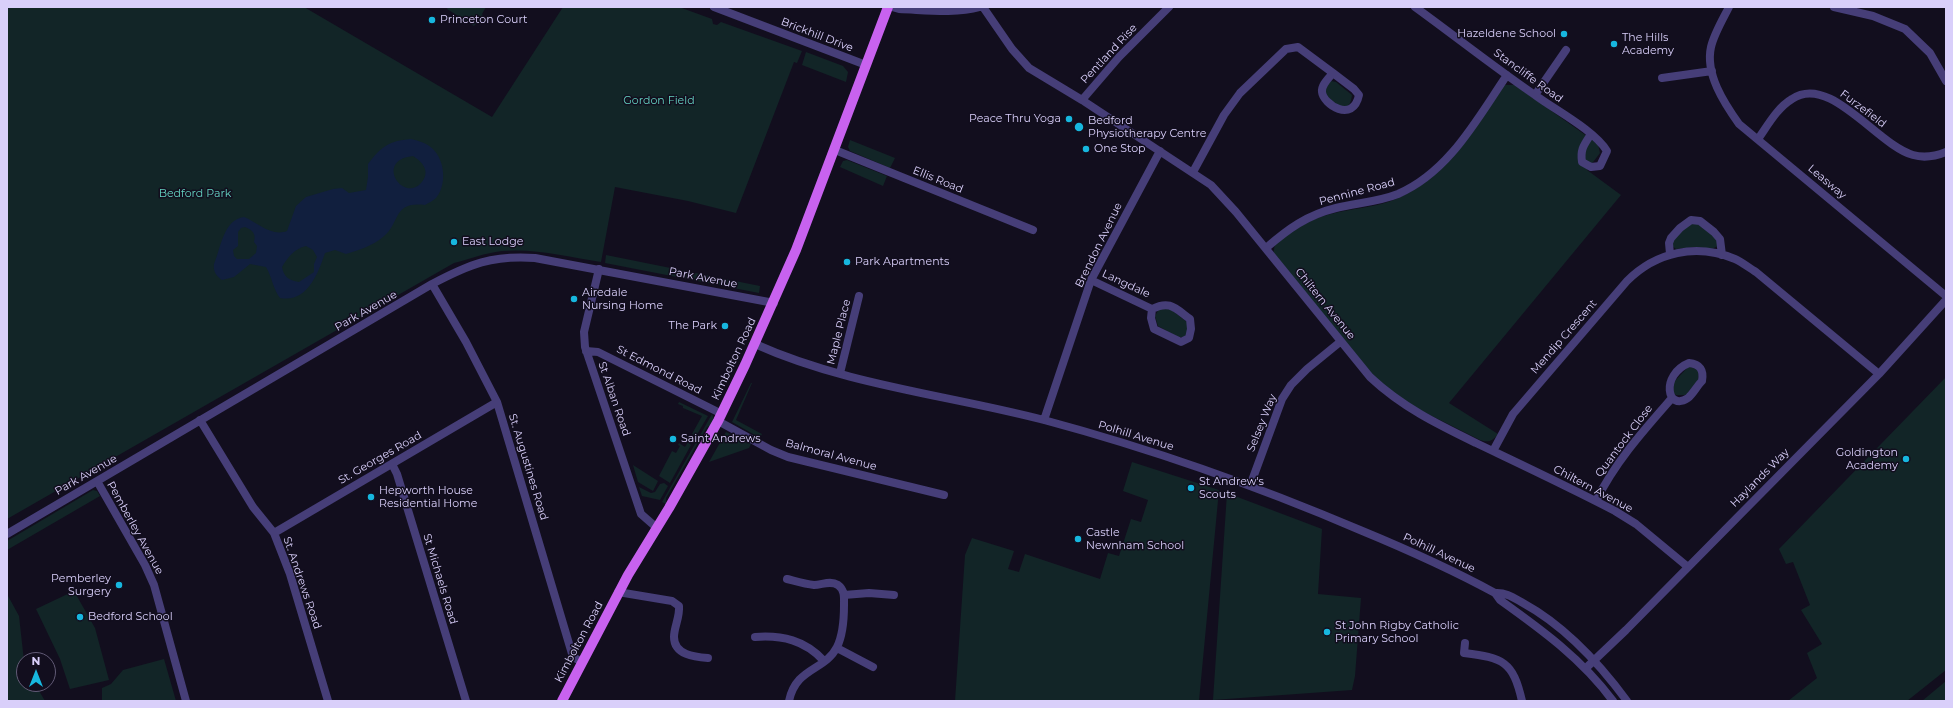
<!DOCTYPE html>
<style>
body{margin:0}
#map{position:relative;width:1953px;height:708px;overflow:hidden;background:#120e1e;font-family:Montserrat,sans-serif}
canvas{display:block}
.frame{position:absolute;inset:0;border:8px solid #d9cffa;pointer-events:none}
.north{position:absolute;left:16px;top:652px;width:40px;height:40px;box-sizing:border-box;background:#120e1e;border:1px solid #625b76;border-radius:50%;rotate:0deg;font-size:11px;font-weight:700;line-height:16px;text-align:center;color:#d9cffa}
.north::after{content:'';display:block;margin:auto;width:14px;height:18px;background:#17b7df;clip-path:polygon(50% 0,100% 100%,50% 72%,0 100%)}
</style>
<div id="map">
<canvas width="1953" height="708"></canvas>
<div class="frame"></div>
<div class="north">N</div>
</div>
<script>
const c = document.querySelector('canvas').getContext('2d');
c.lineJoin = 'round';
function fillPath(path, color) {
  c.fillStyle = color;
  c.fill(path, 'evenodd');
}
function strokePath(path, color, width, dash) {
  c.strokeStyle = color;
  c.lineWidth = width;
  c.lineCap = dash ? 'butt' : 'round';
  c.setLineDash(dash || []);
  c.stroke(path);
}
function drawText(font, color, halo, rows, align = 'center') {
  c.font = font + ' Montserrat,sans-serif';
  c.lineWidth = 3;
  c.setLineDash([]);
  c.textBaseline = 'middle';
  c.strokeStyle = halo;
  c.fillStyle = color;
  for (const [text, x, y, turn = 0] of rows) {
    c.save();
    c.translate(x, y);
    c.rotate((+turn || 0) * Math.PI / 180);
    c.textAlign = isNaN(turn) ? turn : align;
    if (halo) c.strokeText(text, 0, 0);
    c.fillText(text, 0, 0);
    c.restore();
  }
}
fillPath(new Path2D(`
 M7,7H304L492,117L563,7H679L712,19L713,24L717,25L721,22L802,51L797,63L794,62L736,213L688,201L615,187L601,262C569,257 535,248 502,251C485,253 470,259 454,263L7,519Z
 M448,7H486L482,14L483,16L474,26L447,9Z
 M806,52L843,66L848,72L846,82L802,65Z
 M1331,81L1336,82L1352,95C1351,102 1350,106 1343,109L1323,95L1326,83Z
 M1504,85H1515L1598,144L1600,153L1587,170L1621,195L1449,403L1498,434C1493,441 1488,443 1480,440L1406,403L1376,379L1273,256L1275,243C1286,236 1297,228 1309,222C1334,209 1365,210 1391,201C1446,181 1473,130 1504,85Z
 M850,140L895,158L890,168L850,151L848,147Z
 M847,160L887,176L883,186L840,167L843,161Z
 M1693,223L1701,224L1716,237L1718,246L1712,249L1696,247L1676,249L1672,246C1673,236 1684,226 1693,223Z
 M606,255L760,286L759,293L605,263Z
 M1168,307L1187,322L1188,331L1185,337H1178L1158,326L1155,316L1159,309Z
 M1689,366L1698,370L1699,379L1686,395H1676L1673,393V383Z
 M1946,377V670L1907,701H1788L1817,678L1807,653L1822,644L1801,610L1810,605L1793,562L1786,564L1779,549Z
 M751,383H752L736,420L762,434L760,438L732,422Z
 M679,402L708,416L696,436L692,434L702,416L683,408V406L678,404Z
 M712,414L714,419L712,425L707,427L666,498V504L662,502Z
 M726,432L751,444L749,448L709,462Z
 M688,442L691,445L670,483L659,476L672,451L676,453L680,446L678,445L679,443L685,447Z
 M1132,462L1219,490L1199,701H955L965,555L972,538L1014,551L1008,569L1019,572L1025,554L1100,579L1108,553L1119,556L1131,519L1141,522L1148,500L1123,491Z
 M633,465L658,481L653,491L638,482Z
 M664,483L668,486L660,500L642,496L639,487L651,493L655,492L660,484Z
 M93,490L97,491L100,496L7,550V541Z
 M1227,493L1322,529L1318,594L1361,598L1355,676L1352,690L1213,700Z
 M74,591L95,628L109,680L70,689L60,659L36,609Z
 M7,594L19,616L24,661V684H35L45,701H7Z
 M164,659L176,701H102V688L111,684L123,670Z
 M1946,681V701H1922Z`), '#122527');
fillPath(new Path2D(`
 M411,139C419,141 427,143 433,149C445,161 447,185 436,198C433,201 428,203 425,205C392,201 401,223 383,237C372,246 359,250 346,254L335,250L325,253C318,274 307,303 280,298C273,289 272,277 266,267L250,264L234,277L222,280C216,276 213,271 214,264C221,248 223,220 244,217C257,222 271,237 287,231L296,206L306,197L333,189L342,188L349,193L366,190L368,177V164C381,147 388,141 411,139ZM413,156C423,162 431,172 421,183C403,203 374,160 413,156ZM245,227C253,230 256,234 254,242L257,246L256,253L249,259H237L234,256L233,250L238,246V232L241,228ZM306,246L313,250L317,257L314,264V272L299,282C288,280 284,277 282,267C288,257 294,249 306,246Z`), '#111f3e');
strokePath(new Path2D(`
 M714,7L866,65
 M892,7L899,9C926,10 954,14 980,7
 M983,7L1012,49L1029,68L1082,100L1211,185L1236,212L1370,377C1402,407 1437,424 1476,443C1522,465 1569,487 1615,511L1636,524L1688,567
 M1415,7C1455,36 1494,67 1535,95C1555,110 1594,130 1607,151L1600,166L1591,167L1582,162C1580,149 1584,145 1591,134
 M1729,7C1723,19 1714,34 1711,47C1705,74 1724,103 1739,124L1946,296
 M1834,7L1873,16L1905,29L1930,53L1946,81
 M1333,73L1354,89L1359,95C1353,124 1323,104 1322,92C1321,85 1329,78 1333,73Z
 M1662,78L1712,71
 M1535,95L1566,50
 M1082,100L1119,57L1169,7
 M1758,139C1768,125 1777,108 1792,99C1830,73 1877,145 1913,155C1923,158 1936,156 1946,152
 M835,150L1033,230
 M1193,172L1224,115L1240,93L1286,49L1298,47L1333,73
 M1266,248C1288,229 1307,215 1336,208C1356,203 1378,202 1398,194C1449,172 1477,119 1507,75
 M1670,254L1669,243L1671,238L1680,228L1691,220L1700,221L1714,232L1720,239L1722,255
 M599,269L584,332L585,347L641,514L657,528
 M1091,280L1152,309C1170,300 1175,308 1190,319L1191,329L1189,338L1181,342L1154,329L1151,318L1152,309
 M432,284L466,342L497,402L573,657L582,662
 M755,344C846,385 948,395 1044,420C1152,449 1257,486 1360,530C1406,549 1451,569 1495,593L1500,600C1542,630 1582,659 1613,701
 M586,351L598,352L722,414
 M1689,363C1700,364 1704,370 1702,381C1697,386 1693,394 1688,398C1667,412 1660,375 1689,363Z
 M840,373L859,296
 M200,420L253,507L274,533L290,574L328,701
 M1044,420L1091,280L1160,151
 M718,421L771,450L788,457L944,495
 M1493,451L1513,414L1627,281C1656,252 1696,243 1735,259C1742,262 1749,268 1756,272L1879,374
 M392,464L397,474L466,701
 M97,481L145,565L154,585L186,701
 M1250,486L1282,399L1291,385L1307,369L1340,342
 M1596,501C1615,462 1644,430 1672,398
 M274,533L497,402
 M7,534L432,284C470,264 492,255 535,258L774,303
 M787,579C795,581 805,584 814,585C822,585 830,580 838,585C845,590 844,598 844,605C844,618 843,635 837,647C825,671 796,667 789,701
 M618,592L672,601L679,606C680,617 674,627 674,637C674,655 695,657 708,658
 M1495,593C1506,592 1514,598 1523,603C1565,626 1599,663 1627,701
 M844,595L869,593L894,595
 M755,637C782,635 805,640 824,661
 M1465,643L1464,653C1503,658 1513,661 1522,701
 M837,648L873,667
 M1586,668L1626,630L1879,374L1946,300`), '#463e78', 8);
strokePath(new Path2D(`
 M562,701L628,575L669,508L718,421L745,365L796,250L888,7`), '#c862ef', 10);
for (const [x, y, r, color] of [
 [432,20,4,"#17b7df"],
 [1564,34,4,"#17b7df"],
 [1614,44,4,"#17b7df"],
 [1069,119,4,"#17b7df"],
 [1079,127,5,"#17b7df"],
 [1086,149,4,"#17b7df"],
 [454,242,4,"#17b7df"],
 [847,262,4,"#17b7df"],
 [574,299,4,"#17b7df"],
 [725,326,4,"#17b7df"],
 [673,439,4,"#17b7df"],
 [1906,459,4,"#17b7df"],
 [1191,488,4,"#17b7df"],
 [371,497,4,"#17b7df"],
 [1078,539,4,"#17b7df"],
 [119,585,4,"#17b7df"],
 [80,617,4,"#17b7df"],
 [1327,632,4,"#17b7df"]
]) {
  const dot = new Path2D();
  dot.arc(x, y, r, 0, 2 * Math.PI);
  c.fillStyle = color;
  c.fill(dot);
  strokePath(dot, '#120e1e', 1.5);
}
drawText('11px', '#d9cffa', '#120e1e', [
 ["Princeton Court",440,20],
 ["Hazeldene School",1556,34,"right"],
 ["The Hills",1622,38],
 ["Academy",1622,51],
 ["Peace Thru Yoga",1061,119,"right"],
 ["Bedford",1088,121],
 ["Physiotherapy Centre",1088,134],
 ["One Stop",1094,149],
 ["East Lodge",462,242],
 ["Park Apartments",855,262],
 ["Airedale",582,293],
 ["Nursing Home",582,306],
 ["The Park",717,326,"right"],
 ["Saint Andrews",681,439],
 ["Goldington",1898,453,"right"],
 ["Academy",1898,466,"right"],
 ["St Andrew's",1199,482],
 ["Scouts",1199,495],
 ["Hepworth House",379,491],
 ["Residential Home",379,504],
 ["Castle",1086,533],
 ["Newnham School",1086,546],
 ["Pemberley",111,579,"right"],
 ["Surgery",111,592,"right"],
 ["Bedford School",88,617],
 ["St John Rigby Catholic",1335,626],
 ["Primary School",1335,639]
], 'left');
drawText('11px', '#d9cffa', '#120e1e', [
 ["Brickhill Drive",817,35,21],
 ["Pentland Rise",1109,54,-47],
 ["Stancliffe Road",1528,76,36],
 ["Furzefield",1863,109,37],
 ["Ellis Road",938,180,22],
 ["Leasway",1827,182,40],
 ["Pennine Road",1357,192,-15],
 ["Brendon Avenue",1099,245,-64],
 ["Park Avenue",703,278,11],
 ["Langdale",1126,284,25],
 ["Chiltern Avenue",1325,304,51],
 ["Park Avenue",366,311,-30],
 ["Maple Place",839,332,-76],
 ["Mendip Crescent",1564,337,-49],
 ["Kimbolton Road",734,359,-65],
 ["St Edmond Road",659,370,27],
 ["St Alban Road",614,399,71],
 ["Selsey Way",1262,423,-68],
 ["Polhill Avenue",1136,436,17],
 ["Quantock Close",1624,441,-53],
 ["Balmoral Avenue",831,455,15],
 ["St. Georges Road",380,458,-30],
 ["St. Augustines Road",528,467,73],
 ["Park Avenue",86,475,-30],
 ["Haylands Way",1760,478,-45],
 ["Chiltern Avenue",1593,489,28],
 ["Pemberley Avenue",135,528,61],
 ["Polhill Avenue",1439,553,25],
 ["St Michaels Road",440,579,73],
 ["St. Andrews Road",302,583,71],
 ["Kimbolton Road",579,642,-62]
]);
drawText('11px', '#64d2c1', '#120e1e', [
 ["Gordon Field",659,101],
 ["Bedford Park",195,194]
]);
</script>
